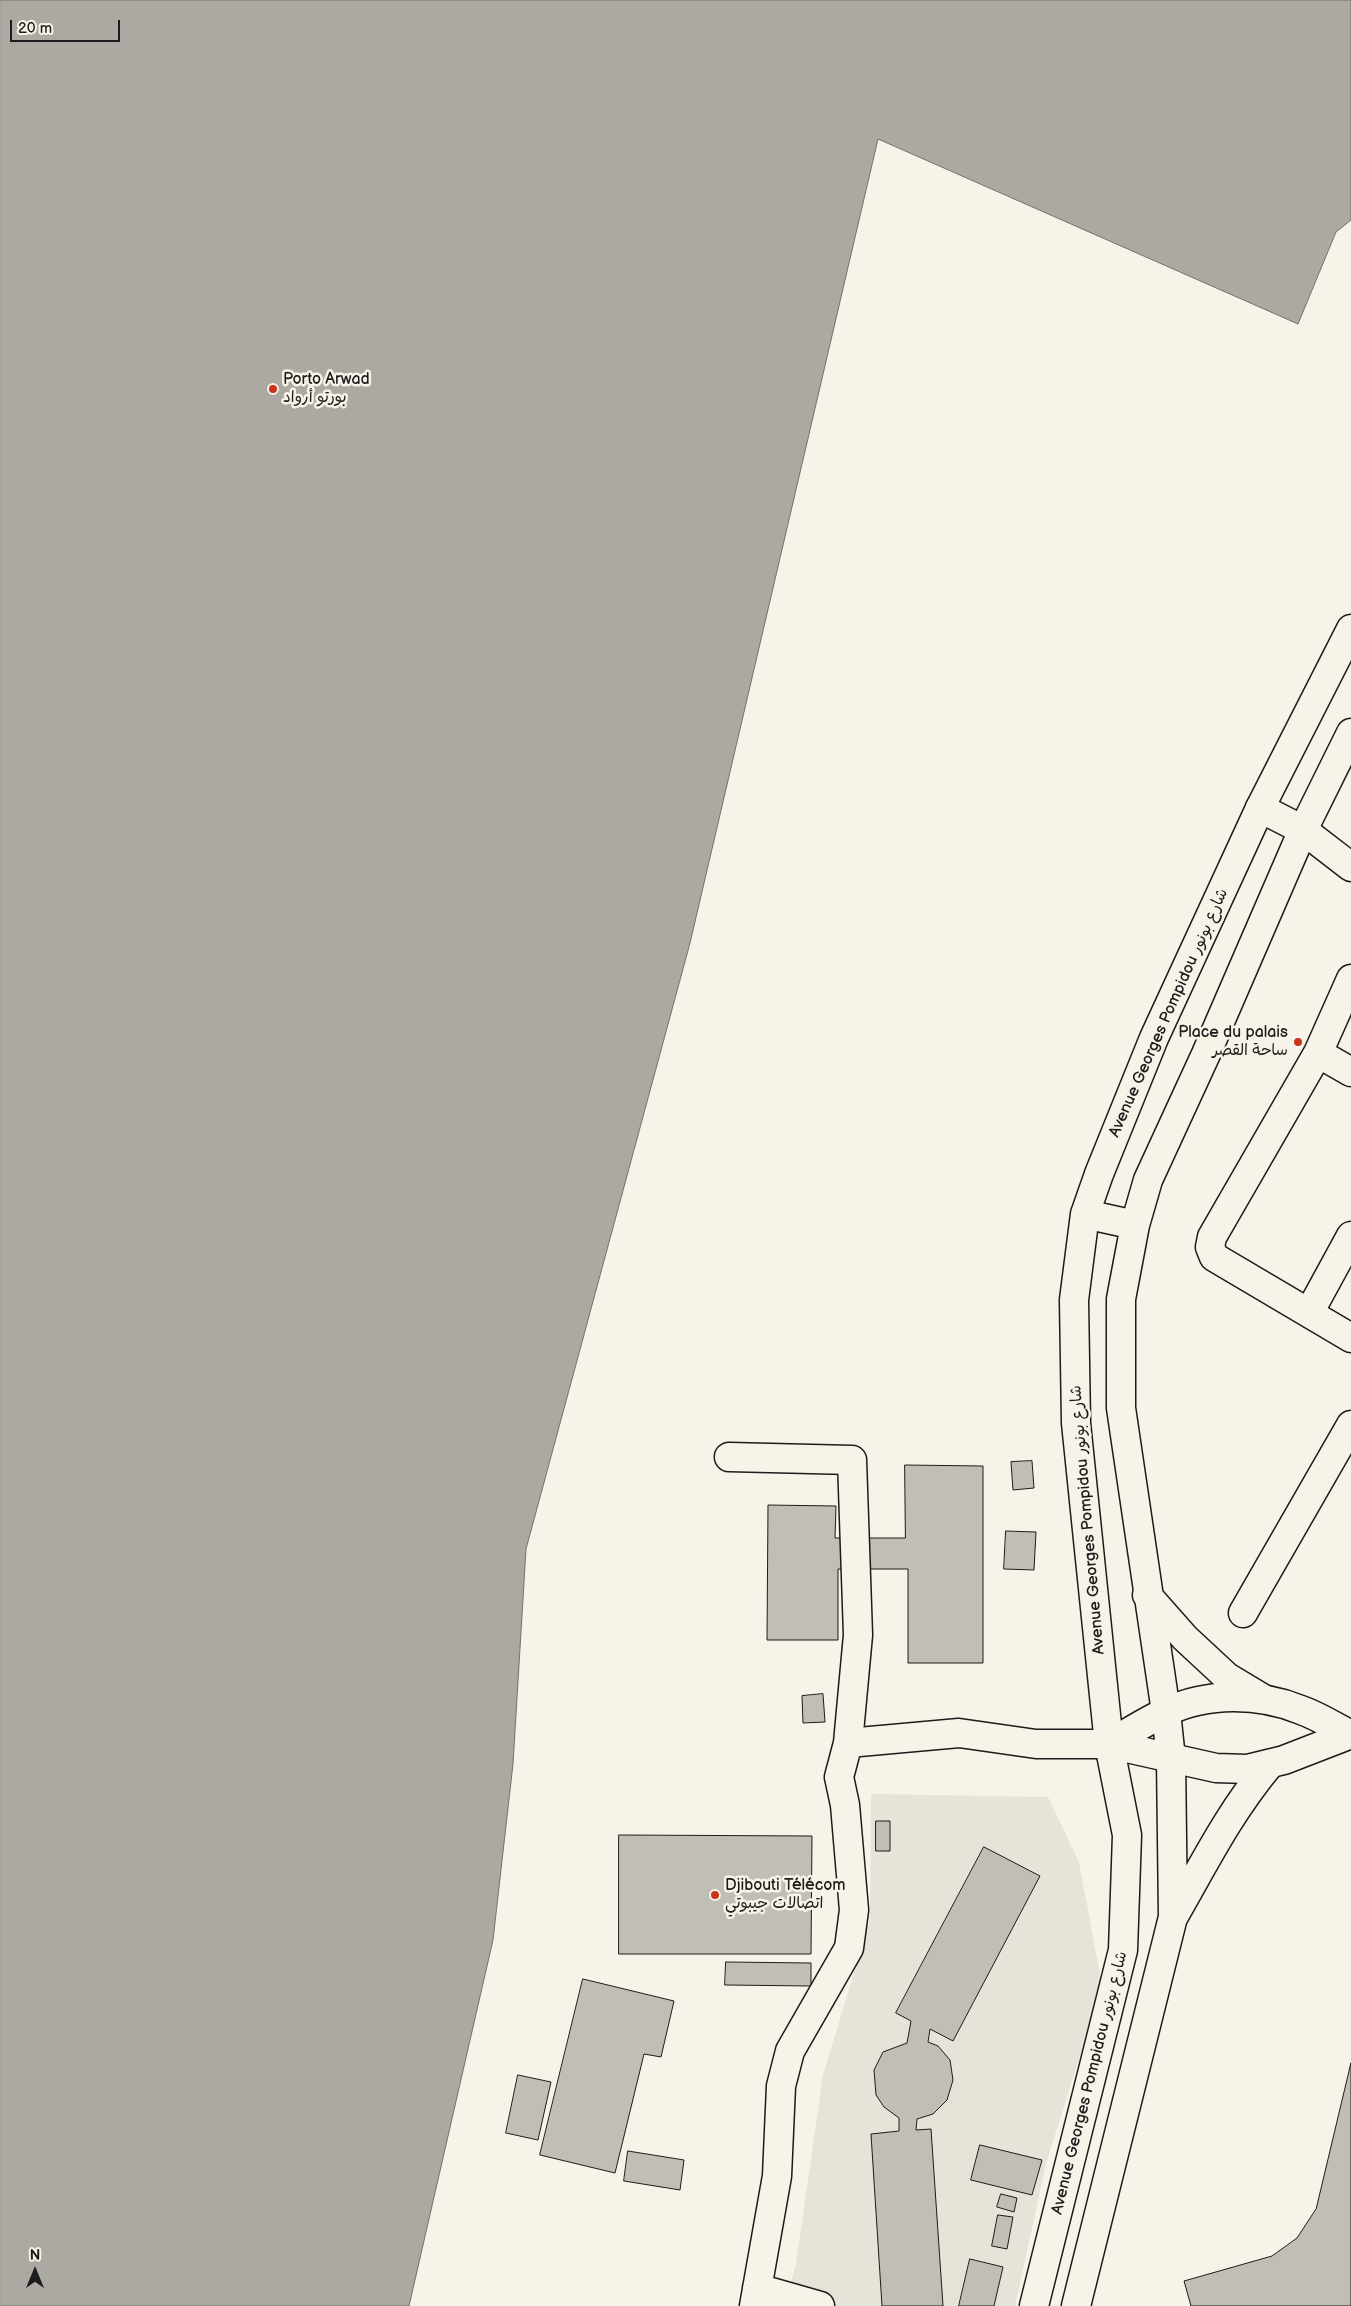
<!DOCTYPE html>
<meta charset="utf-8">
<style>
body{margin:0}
#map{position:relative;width:1351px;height:2306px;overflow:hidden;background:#f7f3e8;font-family:"Balsamiq Sans",sans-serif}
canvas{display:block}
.north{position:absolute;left:10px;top:2246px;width:50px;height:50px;-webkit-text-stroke:4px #f7f3e8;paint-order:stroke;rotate:0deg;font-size:14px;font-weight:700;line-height:20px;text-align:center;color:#1c1c1c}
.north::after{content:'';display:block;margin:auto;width:18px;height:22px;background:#1c1c1c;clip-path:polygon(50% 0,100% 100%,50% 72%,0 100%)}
.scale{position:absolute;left:10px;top:20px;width:110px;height:22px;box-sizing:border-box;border:2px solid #1c1c1c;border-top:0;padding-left:6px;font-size:15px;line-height:18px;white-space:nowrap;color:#1c1c1c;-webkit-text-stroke:4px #f7f3e8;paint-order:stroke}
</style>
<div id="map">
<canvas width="1351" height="2306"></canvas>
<div class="north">N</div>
<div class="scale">20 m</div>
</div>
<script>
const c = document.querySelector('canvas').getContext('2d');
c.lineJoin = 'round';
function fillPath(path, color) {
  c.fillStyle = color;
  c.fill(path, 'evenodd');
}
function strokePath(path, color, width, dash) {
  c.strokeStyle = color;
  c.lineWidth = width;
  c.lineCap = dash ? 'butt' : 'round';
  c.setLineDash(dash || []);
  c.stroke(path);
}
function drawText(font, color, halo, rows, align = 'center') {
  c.font = font + ' "Balsamiq Sans","Playpen Sans Arabic",sans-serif';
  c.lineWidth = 5;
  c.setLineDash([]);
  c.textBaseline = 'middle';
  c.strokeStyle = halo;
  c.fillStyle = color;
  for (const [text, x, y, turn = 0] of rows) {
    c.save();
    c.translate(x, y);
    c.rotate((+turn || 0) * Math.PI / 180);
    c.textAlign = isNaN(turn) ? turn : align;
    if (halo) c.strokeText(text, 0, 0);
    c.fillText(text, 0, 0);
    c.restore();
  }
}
fillPath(new Path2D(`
 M871,1794L1048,1797L1079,1862L1102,1985L1046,2164L1015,2306H784L796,2264L823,2075L870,1920Z`), '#e6e3d9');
const water = new Path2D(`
 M0,0H1351V220L1336,232L1298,324L878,139L690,943L526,1549L513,1764L493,1940L409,2306H0Z`);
fillPath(water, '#aca9a2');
strokePath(water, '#72716c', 1);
const building = new Path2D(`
 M1032,1461L1034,1488L1013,1490L1011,1462Z
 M905,1465L983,1466V1663H908V1569H838V1640H767L768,1505L836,1506L835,1538H905Z
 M1006,1531L1036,1532L1034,1570L1004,1569Z
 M823,1694L825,1722L803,1723L802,1696Z
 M876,1821H890V1851H876Z
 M619,1835L812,1836L811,1954H619Z
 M984,1847L1040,1876L953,2041L930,2029L928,2042L938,2046L950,2060L953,2080L947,2100L933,2114L917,2119L916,2130L931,2129L943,2306H882L871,2134L899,2131V2118L884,2107L876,2095L874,2070L883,2052L907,2043L911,2021L896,2013Z
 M726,1962L811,1963V1986L725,1985Z
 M583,1979L674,2001L661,2057L644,2054L615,2173L540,2155Z
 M1351,2063V2306H1191L1184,2281L1272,2256L1297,2238L1316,2209Z
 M518,2075L551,2082L538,2140L506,2133Z
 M980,2145L1042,2160L1032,2195L971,2180Z
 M628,2151L684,2160L680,2190L624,2181Z
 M1001,2194L1017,2198L1014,2212L997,2207Z
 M998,2215L1013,2217L1007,2249L992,2246Z
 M970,2259L1003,2267L994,2306H959Z`);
fillPath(building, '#c0beb5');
strokePath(building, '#1c1c1c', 1);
const minor = new Path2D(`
 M1260,808L1303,830L1351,867
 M1318,1053L1351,979
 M1351,1072L1318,1053L1212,1237L1210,1247L1214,1257L1351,1338
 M1309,1313L1351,1236
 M729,1457L852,1460L858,1635L848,1743
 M1243,1613L1351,1425
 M1109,1744C1128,1733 1146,1721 1166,1712C1207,1692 1259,1693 1301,1710C1318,1716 1334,1726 1349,1734
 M757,2288L820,2306
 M754,2306L777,2176L781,2086L790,2051L849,1948L854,1910L845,1805L839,1777L848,1743L959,1733L1036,1744H1109L1216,1768L1247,1769L1284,1760L1351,1734`);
const major = new Path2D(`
 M1085,1214L1135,1225
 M1147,1595L1185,1638L1227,1677L1262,1698
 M1174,1916C1205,1862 1229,1813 1269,1765
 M1034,2306L1123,1950L1127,1835L1109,1744L1076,1423L1074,1300L1085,1214L1099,1174L1154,1038L1260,808L1351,629
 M1076,2306L1173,1917L1171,1759L1166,1712L1121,1408V1299L1135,1225L1148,1180L1206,1054L1303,830L1351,733`);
strokePath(minor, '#1c1c1c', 31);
strokePath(major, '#1c1c1c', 31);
strokePath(minor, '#f7f3e8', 28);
strokePath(major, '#f7f3e8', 28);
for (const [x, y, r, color] of [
 [273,389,5,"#c8321e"],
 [1298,1042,5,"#c8321e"],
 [715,1895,5,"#c8321e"]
]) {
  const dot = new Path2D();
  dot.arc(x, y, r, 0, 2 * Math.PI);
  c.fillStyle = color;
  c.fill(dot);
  strokePath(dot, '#f7f3e8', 2);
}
drawText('16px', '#1c1c1c', '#f7f3e8', [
 ["Porto Arwad",283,380],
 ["بورتو أرواد",283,398],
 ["Place du palais",1288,1033,"right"],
 ["ساحة القصر",1288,1051,"right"],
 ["Djibouti Télécom",725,1886],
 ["اتصالات جيبوتي",725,1904]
], 'left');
drawText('16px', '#1c1c1c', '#f7f3e8', [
 ["Avenue Georges Pompidou شارع بونور",1169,1013,-66],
 ["Avenue Georges Pompidou شارع بونور",1088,1520,-95],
 ["Avenue Georges Pompidou شارع بونور",1090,2083,-76]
]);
</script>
